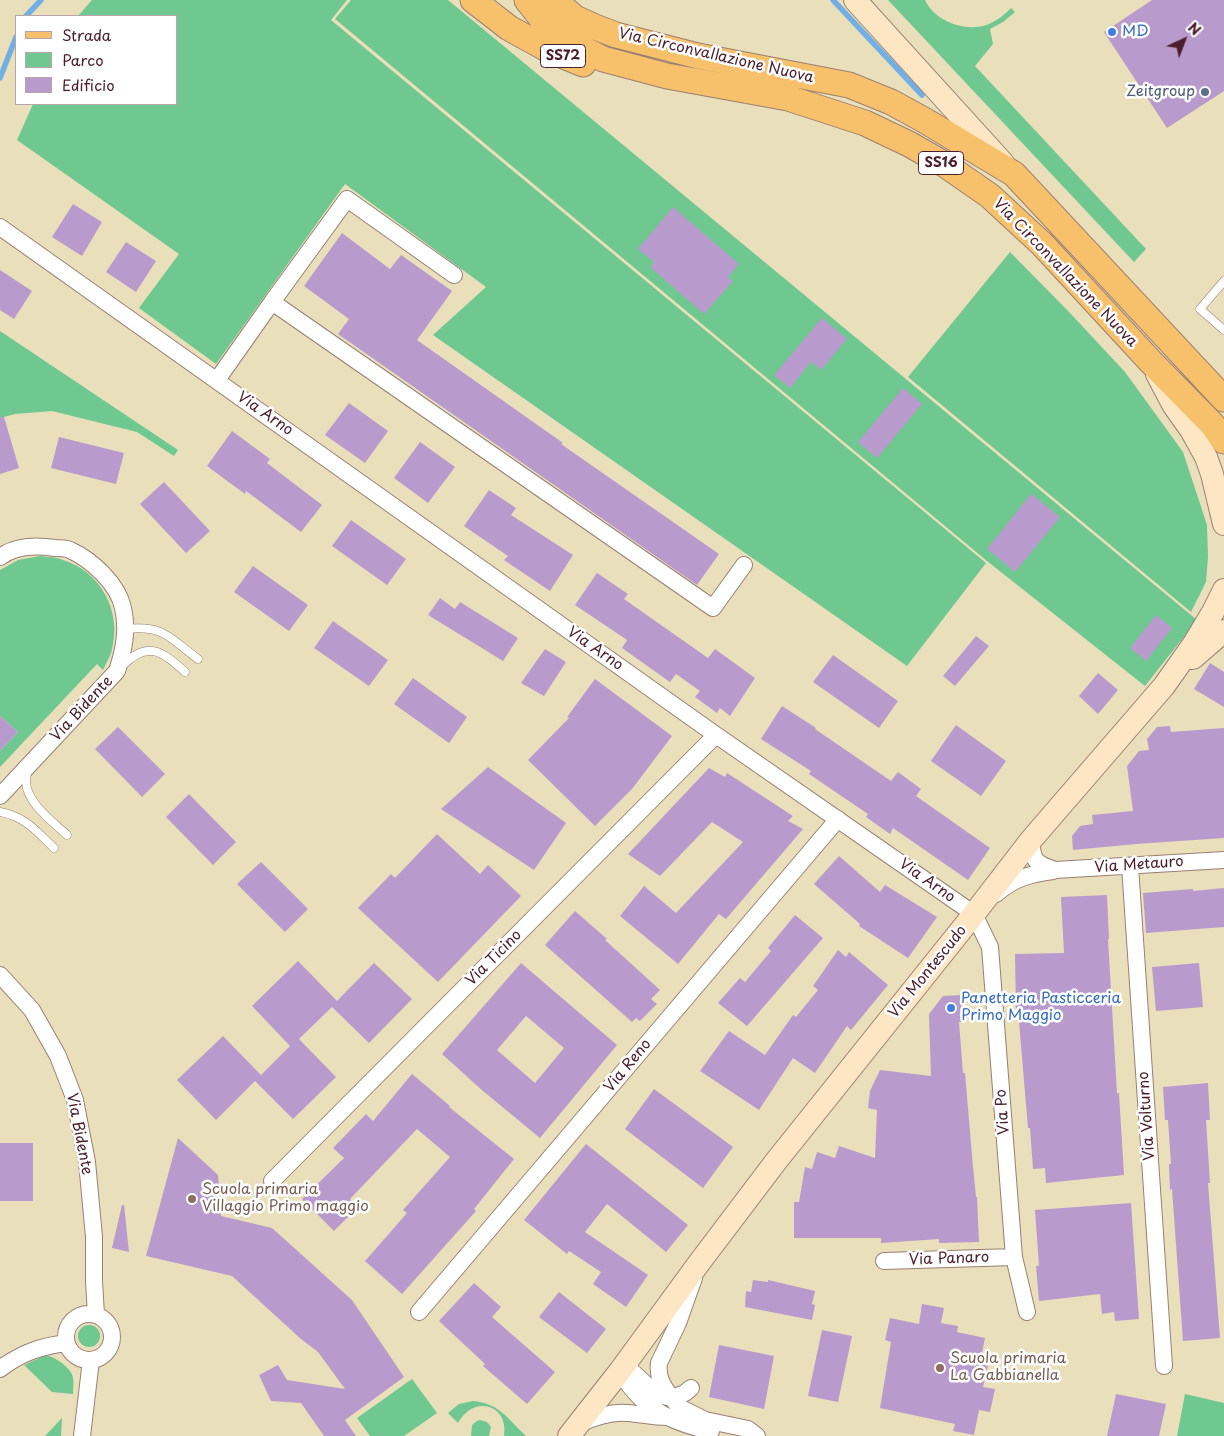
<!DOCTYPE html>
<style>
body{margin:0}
#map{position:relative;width:1224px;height:1436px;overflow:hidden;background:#eadfbb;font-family:"Playpen Sans",sans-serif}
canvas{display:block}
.legend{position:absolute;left:15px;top:15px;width:162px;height:90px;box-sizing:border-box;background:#fff;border:1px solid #b7a5aa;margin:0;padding:6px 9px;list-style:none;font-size:15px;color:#4a1f2b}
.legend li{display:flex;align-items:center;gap:10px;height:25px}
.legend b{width:25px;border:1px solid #b7a5aa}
.north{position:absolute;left:1159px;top:15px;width:50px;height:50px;-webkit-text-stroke:4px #fff;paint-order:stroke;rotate:43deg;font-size:14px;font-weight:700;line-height:20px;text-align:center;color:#4a1f2b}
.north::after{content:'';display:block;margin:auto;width:18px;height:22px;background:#4a1f2b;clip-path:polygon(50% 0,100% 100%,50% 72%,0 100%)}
</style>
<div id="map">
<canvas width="1224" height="1436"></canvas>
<ul class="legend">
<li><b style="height:6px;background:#f7c06b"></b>Strada</li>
<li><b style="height:14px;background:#6ec88f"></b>Parco</li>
<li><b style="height:14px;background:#b89bcc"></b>Edificio</li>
</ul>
<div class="north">N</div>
</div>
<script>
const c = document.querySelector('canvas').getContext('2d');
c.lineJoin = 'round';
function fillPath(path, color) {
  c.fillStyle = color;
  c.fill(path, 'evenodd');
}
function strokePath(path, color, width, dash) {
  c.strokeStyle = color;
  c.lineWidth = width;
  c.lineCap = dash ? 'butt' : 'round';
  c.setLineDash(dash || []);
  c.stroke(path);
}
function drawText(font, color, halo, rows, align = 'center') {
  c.font = font + ' "Playpen Sans",sans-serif';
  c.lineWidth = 5;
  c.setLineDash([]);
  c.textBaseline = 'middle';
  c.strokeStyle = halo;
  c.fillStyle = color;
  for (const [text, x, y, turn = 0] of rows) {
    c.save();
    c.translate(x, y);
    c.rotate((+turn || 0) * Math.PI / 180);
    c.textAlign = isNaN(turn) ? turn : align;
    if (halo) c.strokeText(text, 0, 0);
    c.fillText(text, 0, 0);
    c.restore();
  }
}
fillPath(new Path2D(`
 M92,0H347L331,20L986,563L907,666L433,335L486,287L345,184L216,364L139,308L179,254L17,140L33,104H176V16H78Z
 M351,0H448L1197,620L1145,686L987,561L335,19Z
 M888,0H925C935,22 967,33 989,24C998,20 1004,15 1011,8L1015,12L1003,22L990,29L993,44L975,66L1146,249L1134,262Z
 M1010,252L1071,314L1125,372L1183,452L1207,525L1208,557L1206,582L1191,612L908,377Z
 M0,331L178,450L174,456L137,432L52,411L15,414L0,418Z
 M40,556C48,557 56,557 63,560C100,571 122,611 112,649C111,656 106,663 103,670L97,664L0,767V751L18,732L0,716V570L18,560Z
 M78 1336a11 11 0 1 1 22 0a11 11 0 1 1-22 0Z
 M46,1355C55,1357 72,1368 73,1378C74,1383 73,1389 73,1394L52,1392L24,1365Z
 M412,1379L437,1413L404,1436H370L357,1418Z
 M1185,1394L1224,1403V1436H1177Z
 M473,1401C499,1403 508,1419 526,1436H504C509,1405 474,1394 458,1423L448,1413L459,1404Z
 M62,1418L61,1436H45Z
 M480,1420L487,1422L491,1427L489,1436H471L472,1425L477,1421Z`), '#6ec88f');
strokePath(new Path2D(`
 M833,0L922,95
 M26,16L41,0
 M0,78L16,37`), '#72afe4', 5.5);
fillPath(new Path2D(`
 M1152,0H1224V91L1167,128L1104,32Z
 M73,204L102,222L82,256L52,237Z
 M673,207L739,264L728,277L733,281L704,314L650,267L654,262L638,249Z
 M342,233L390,269L401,255L452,291L417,340L563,443L561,444L719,554L697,585L338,334L349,319L304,286Z
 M126,242L156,261L136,292L106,272Z
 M0,270L32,291L14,319L0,310Z
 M822,318L847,339L821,370L811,362L790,388L774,375Z
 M903,388L922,404L877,458L858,442Z
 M349,403L388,431L365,463L325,435Z
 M0,417H4L19,468L0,474Z
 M232,431L270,459L267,463L322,505L301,532L246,491L245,494L207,466Z
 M59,437L124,453L116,484L51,468Z
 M420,442L455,467L428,503L394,478Z
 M164,482L210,531L186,553L140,504Z
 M489,490L516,508L511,515L573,555L550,591L504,560L508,556L464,526Z
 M1031,494L1060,517L1015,572L987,549Z
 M351,520L406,559L387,585L332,546Z
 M253,566L308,605L289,631L234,592Z
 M597,573L628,594L624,599L708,658L715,649L755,678L730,716L720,708L717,713L695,697L700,691L676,674L670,682L622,648L627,640L575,605Z
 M440,598L455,609L460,602L518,638L503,661L428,615Z
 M1156,615L1172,628L1146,661L1130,648Z
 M333,621L388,660L369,686L314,648Z
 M976,636L989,646L955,686L943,676Z
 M545,649L566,662L544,696L521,683Z
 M833,655L898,701L879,728L813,682Z
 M1210,663L1224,672V707L1194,689Z
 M1098,673L1118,690L1098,714L1079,696Z
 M413,678L467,717L449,743L394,704Z
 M595,679L672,736L632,789L595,826L528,760L569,718L567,717Z
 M782,706L816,728L815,729L891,781L898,772L921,789L916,796L990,848L968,880L893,828L890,834L866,817L868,814L809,774L811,771L761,739Z
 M0,716L18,732L0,751Z
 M956,725L1006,761L981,796L931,761Z
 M1170,726L1171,732L1224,728V838L1136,844L1073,850L1072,836L1080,826L1093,824L1092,815L1133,811L1127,766L1139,751L1149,750L1147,739L1157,727Z
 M118,727L165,774L142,797L95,749Z
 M488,767L566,823L534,870L441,809Z
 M709,768L725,777L727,773L793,816L788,821L803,829L726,919L719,914L678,964L620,916L644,886L676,913L743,842L712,822L660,876L628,854Z
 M189,794L236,842L213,865L166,817Z
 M437,834L480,874L488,865L521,896L438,982L358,908L391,874L395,878Z
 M839,856L880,892L885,885L937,917L908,958L859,926L860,924L814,884Z
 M261,862L308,909L285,932L237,884Z
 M1224,888V927L1146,933L1143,893L1193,889V891Z
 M1107,895L1109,939H1108L1117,1093H1119L1124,1175L1046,1183L1045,1168L1033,1169L1030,1128H1028L1018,1010H1016L1015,954L1064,953L1061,897Z
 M575,911L607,939L605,940L660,990L651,999L657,1004L640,1021L636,1018L632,1022L545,945Z
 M795,915L823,938L747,1026L718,1003L740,978L745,982L771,951L768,948Z
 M838,950L846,957L849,952L888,985L851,1030L847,1026L815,1073L793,1058L759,1110L700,1071L729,1031L765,1055L793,1015L796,1017L818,990L813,986Z
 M298,961L337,1001L374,963L412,999L369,1043L332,1007L334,1005L299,1039L336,1077L293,1119L255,1081L216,1120L177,1080L223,1036L261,1075L290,1046L252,1006Z
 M521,963L617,1045L540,1138L483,1091L442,1054ZM526,1016L564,1048L535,1083L497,1050Z
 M1199,963L1203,1007L1156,1011L1152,967Z
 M961,995L963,1022H959L963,1073H965L973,1167L976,1197H977L979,1242L939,1243V1239L881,1243V1238H794V1202H799L805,1167L812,1169L817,1152L835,1158L839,1146L875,1158L877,1110L868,1108L870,1091L880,1070L931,1076L929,1014L943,996Z
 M412,1074L450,1106L449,1107L514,1159L474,1209L476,1211L402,1294L365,1261L407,1213L403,1210L450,1157L417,1129L350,1199L358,1207L334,1231L302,1199L344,1158L333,1148L366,1114L373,1121Z
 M1208,1083L1210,1120H1206L1210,1183H1208L1220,1338L1183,1341L1172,1189L1170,1190L1169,1164H1171L1168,1120H1165L1163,1087Z
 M654,1089L733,1147L703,1188L625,1129Z
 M178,1138L218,1175L221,1216L272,1228L352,1300L404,1377L345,1420L356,1436H324L301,1403L271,1401L259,1375L278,1365L287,1380L345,1389L318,1352L301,1339L232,1276L146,1256Z
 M0,1143H33V1201H0Z
 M586,1144L688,1225L666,1252L607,1204L585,1232L648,1275L626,1307L593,1284L601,1272L569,1251L567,1254L524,1220Z
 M1131,1203L1139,1319L1115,1321L1114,1312L1102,1314L1100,1294L1039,1301L1036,1266H1039L1035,1210Z
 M122,1205H124L129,1252L112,1248Z
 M753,1280L768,1282V1280L815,1291L812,1304L815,1305L812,1320L745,1307L746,1291L751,1292Z
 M474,1283L501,1307L492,1317L555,1372L527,1404L483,1366L485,1364L439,1321Z
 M559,1292L606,1329L587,1353L539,1317Z
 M922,1304L944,1308L941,1323L958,1326L957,1332L985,1338L980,1363L988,1365L983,1387L995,1389L990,1412L979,1410L974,1435L953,1431L955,1424L880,1408L891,1342L885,1340L890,1318L919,1324Z
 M822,1330L852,1336L838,1402L808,1396Z
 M719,1345L774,1356L764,1409L709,1397Z
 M1116,1394L1166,1404L1159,1436H1107Z`), '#b89bcc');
const lane = new Path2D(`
 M1224,281L1200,309L1224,330
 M126,629C165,625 169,638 198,659
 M122,666C148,640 162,651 185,672
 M27,770C27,774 26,778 26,782C27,803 52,821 67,835
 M0,812C26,817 36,831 54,848`);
const street = new Path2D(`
 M0,227L716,735L974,914L990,947L1014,1257L1027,1312
 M272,302L347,199L454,275
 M217,380L272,302L713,608L744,565
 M0,557C16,545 36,545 55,548C60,548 66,548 70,550C92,560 118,584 123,608C128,630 124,650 117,671L0,796
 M1031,840C1033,862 1035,863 1055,870L1224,860
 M1130,866L1164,1366
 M996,894C1014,878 1030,874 1053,871
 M0,975L32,1010L58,1056L75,1100L87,1162L94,1237V1281L96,1315
 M272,1181L716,735
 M884,1261L1014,1257
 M419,1312L838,819
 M66 1337a23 23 0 1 1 46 0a23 23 0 1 1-46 0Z
 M625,1365L651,1389L662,1396L672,1398L679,1407L705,1420L748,1429L757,1436
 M0,1369C21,1353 41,1346 67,1343
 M620,1371C640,1407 671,1423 711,1431
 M691,1388L685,1393L672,1398C663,1387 657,1377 659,1363L678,1323L694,1278
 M579,1424C594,1417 611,1411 628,1413C641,1414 654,1417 667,1417
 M82,1436L91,1360`);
const secondary = new Path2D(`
 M855,0L1003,163
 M1157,374L1174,406L1191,430L1206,457L1212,474L1224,524
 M1193,658L1224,631
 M569,1436L620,1371L699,1263L777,1160L974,914L1031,840L1164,686L1195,642L1213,612L1224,590`);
const primary = new Path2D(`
 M473,0L509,28L549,50L583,64
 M527,0L545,23L559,35L577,46L603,59L667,76L788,98L865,123L909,144L944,164L990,196L1042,244L1151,362L1212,424L1224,441
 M554,0L575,18L595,27L616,35L698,56L849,85L891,102L924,120L1014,174L1224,399`);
strokePath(lane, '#9a7f73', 9);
strokePath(street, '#9a7f73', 18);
strokePath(secondary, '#9a7f73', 24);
strokePath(primary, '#9a7f73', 27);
strokePath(lane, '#fff', 8);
strokePath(street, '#fff', 16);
strokePath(secondary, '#fce6c4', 22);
strokePath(primary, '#f7c06b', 25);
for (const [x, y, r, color] of [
 [1112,32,5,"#3f7fe0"],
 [1205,92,5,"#5c6f8a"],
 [951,1008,5,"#3f7fe0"],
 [192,1199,5,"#8d6e63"],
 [940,1368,5,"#8d6e63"]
]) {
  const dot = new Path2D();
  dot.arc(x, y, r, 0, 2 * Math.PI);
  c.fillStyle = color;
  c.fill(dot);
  strokePath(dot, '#fff', 2);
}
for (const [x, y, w] of [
 [563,56,45],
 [941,163,45]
]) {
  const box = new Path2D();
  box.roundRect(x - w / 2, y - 11.5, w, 23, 4);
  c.fillStyle = '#fff';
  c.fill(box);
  strokePath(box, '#4a1f2b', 1);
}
drawText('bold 14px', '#4a1f2b', null, [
 ["SS72",563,56],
 ["SS16",941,163]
]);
drawText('15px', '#366cbe', '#fff', [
 ["MD",1122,32],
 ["Panetteria Pasticceria",961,999],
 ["Primo Maggio",961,1016]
], 'left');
drawText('15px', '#4a1f2b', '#fff', [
 ["Via Circonvallazione Nuova",716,56,13],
 ["Via Circonvallazione Nuova",1065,273,46],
 ["Via Arno",265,414,35],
 ["Via Arno",595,649,35],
 ["Via Bidente",82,709,-47],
 ["Via Metauro",1139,865,-4],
 ["Via Arno",927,881,35],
 ["Via Ticino",494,958,-45],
 ["Via Montescudo",928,972,-51],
 ["Via Reno",628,1066,-50],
 ["Via Po",1003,1112,-94],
 ["Via Volturno",1147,1116,-94],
 ["Via Bidente",79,1134,79],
 ["Via Panaro",949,1259,-2]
]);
drawText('15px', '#4e5e75', '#fff', [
 ["Zeitgroup",1195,92]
], 'right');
drawText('15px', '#785e54', '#fff', [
 ["Scuola primaria",202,1190],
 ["Villaggio Primo maggio",202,1207],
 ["Scuola primaria",950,1359],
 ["La Gabbianella",950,1376]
], 'left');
</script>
